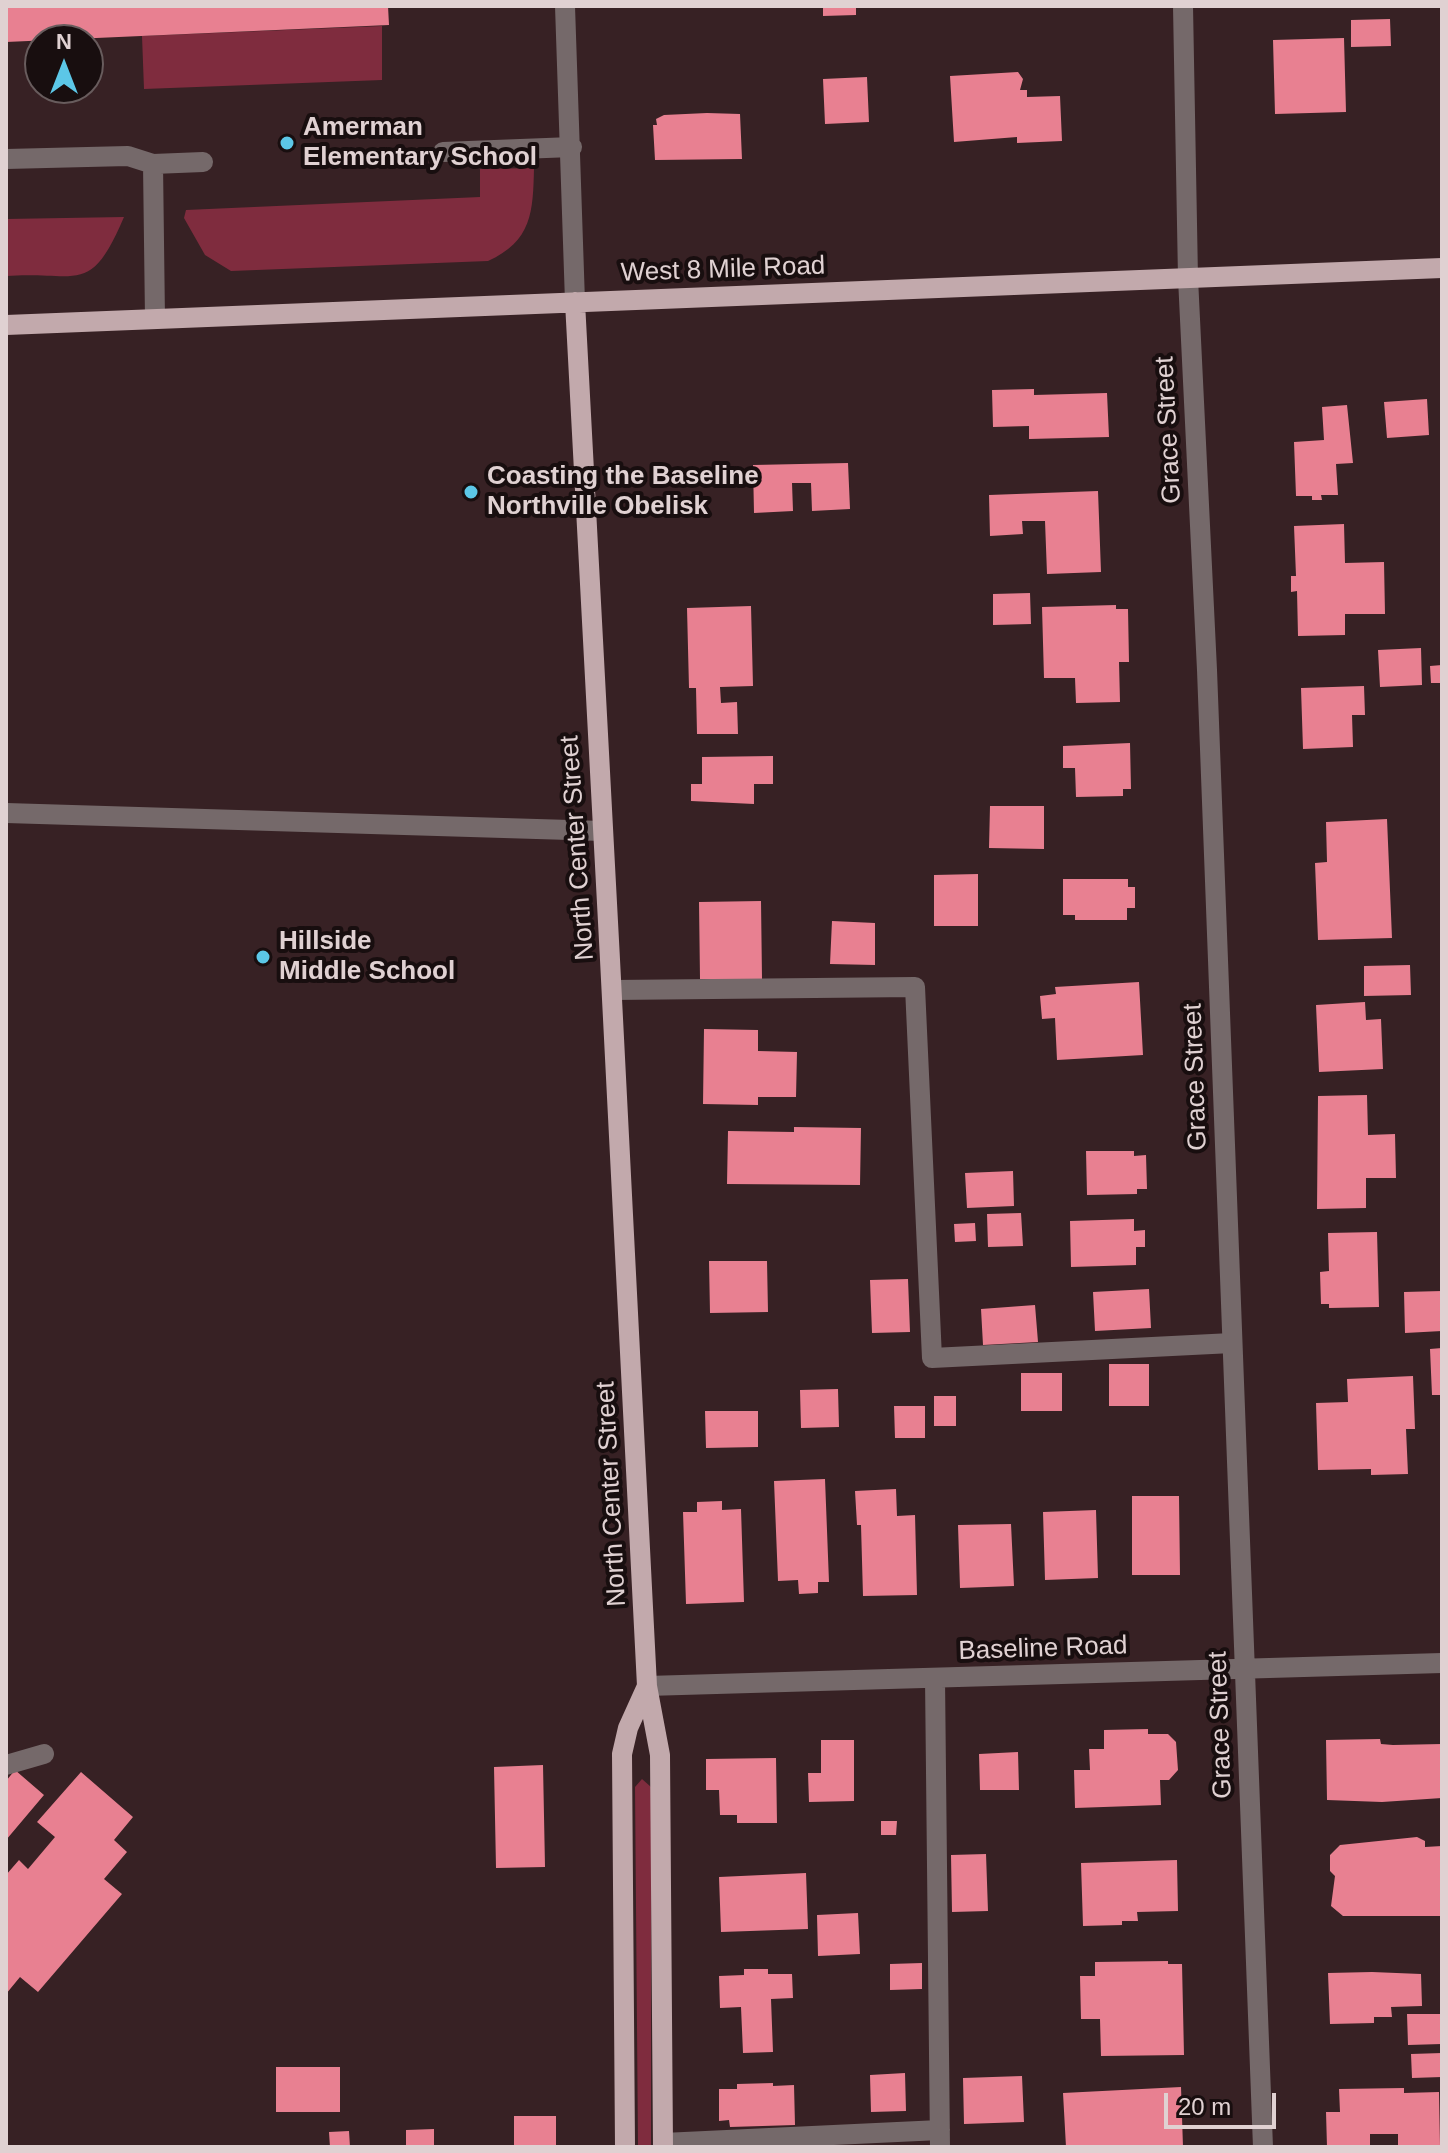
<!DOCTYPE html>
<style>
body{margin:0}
#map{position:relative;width:1448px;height:2153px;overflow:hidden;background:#372124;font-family:Arial,sans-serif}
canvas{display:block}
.frame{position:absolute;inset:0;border:8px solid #e0d1d2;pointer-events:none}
.north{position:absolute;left:24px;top:24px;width:80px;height:80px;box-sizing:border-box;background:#180e0f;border:2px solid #685c5d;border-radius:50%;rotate:0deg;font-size:22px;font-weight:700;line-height:32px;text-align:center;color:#e0d1d2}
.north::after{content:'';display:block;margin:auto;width:28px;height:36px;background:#5cc7e7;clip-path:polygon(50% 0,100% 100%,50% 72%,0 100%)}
.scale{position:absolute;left:1164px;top:2093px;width:112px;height:36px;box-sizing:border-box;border:4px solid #e0d1d2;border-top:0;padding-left:10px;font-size:24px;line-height:28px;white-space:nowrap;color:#e0d1d2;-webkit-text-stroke:6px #180e0f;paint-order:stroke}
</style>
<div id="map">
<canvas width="1448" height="2153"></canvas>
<div class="frame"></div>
<div class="north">N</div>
<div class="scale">20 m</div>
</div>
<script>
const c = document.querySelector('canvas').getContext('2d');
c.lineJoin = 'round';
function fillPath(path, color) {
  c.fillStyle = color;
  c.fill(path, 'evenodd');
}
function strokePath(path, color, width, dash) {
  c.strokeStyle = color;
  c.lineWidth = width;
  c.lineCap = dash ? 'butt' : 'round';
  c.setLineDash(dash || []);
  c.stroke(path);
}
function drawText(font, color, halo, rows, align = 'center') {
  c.font = font + ' Arial,sans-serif';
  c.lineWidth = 8;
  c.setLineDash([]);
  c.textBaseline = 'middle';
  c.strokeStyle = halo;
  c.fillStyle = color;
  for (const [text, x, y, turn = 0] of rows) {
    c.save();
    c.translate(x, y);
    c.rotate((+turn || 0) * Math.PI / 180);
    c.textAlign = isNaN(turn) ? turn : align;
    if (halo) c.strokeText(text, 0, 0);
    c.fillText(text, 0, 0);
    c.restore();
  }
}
fillPath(new Path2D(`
 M382,26V80L144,89L142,36Z
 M534,168C533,212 532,241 488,261L231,271L205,255L184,218L186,210L480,197V169Z
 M124,217C90,297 79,271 6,276V219Z
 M642,1779L651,1787V2147H638L635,1787Z`), '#7f2c3e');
fillPath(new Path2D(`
 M6,6H388L389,25L6,42Z
 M823,6H856V15L823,16Z
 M1390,19L1391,46L1351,47V20Z
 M1344,38L1346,112L1275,114L1273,40Z
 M1018,72L1023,79L1020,90H1027V97L1060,96L1062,141L1017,143V137L954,142L950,76Z
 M867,77L869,122L825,124L823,79Z
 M707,113L740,114L742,159L655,160L653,125H657L656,119L664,115Z
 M1034,389V395L1107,393L1109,437L1029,439V426L993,427L992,390Z
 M1427,399L1429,435L1387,438L1384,402Z
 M1347,405L1353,463L1336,464L1338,495H1321L1322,500H1312V496H1296L1294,442L1324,440L1322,407Z
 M848,463L850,509L812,511L811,483H792L793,511L754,513L753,465Z
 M1098,491L1101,572L1047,574L1045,521H1022L1023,534L990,536L989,495Z
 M1344,524L1345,563L1384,562L1385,614H1345V635L1298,636L1297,591L1291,592V576H1296L1294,526Z
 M1030,593L1031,624L993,625V594Z
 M1116,605V609H1128L1129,662H1119L1120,702L1076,703L1075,678H1044L1042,607Z
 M751,606L753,686L720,687L721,703L737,702L738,734H697L696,688H689L687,608Z
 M1421,648L1422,685L1380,687L1378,650Z
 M1442,665V683H1431L1430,666Z
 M1364,686L1365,715H1352L1353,747L1303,749L1301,688Z
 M1130,743L1131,789H1123V796L1076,797L1075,768H1063V746Z
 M773,756V784H754V804L691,801V784H702V757Z
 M990,806H1044V849L989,848Z
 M1387,819L1392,938L1318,940L1315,863L1327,862L1326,822Z
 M978,874V926H934V875Z
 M1063,879H1128V887H1135V908H1127V920H1075V915H1063Z
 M761,901L762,979H700L699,902Z
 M832,921L875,923V965L830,964Z
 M1410,965L1411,995L1364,996V966Z
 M1139,982L1143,1055L1057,1060L1055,1018L1042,1019L1040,996L1056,994L1055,987Z
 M1365,1002L1366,1020L1381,1019L1383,1069L1319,1072L1316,1005Z
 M704,1029L758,1030V1051L797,1052L796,1097H758V1105L703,1104Z
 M1367,1095L1368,1135L1395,1134L1396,1178H1366V1208L1317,1209L1318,1096Z
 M794,1127L861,1128L860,1185L727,1184L728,1131L794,1132Z
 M1086,1151H1134V1156L1146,1155L1147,1189H1137V1194L1087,1195Z
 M1013,1171L1014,1206L967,1208L965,1173Z
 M1021,1213L1023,1246L988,1247L987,1214Z
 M1134,1219V1231L1145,1230V1247H1136V1265L1071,1267L1070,1221Z
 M975,1223L976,1241L955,1242L954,1224Z
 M1377,1232L1379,1307L1329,1308V1304H1321L1320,1272L1329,1271L1328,1233Z
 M709,1261H767L768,1312L710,1313Z
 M908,1279L910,1332L872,1333L870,1280Z
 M1149,1289L1151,1328L1095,1331L1093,1292Z
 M1442,1291V1331L1405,1333L1404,1292Z
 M1035,1305L1038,1342L983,1345L981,1309Z
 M1442,1348V1395H1432L1430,1349Z
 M1109,1364H1149V1406H1109Z
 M1021,1373H1062V1411H1021Z
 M1413,1376L1415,1429H1406L1408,1474L1371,1475V1469L1318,1470L1316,1403L1348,1402L1347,1379Z
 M838,1389L839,1427L801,1428L800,1390Z
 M934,1396H956V1426H934Z
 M894,1406H925V1438H895Z
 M705,1411H758V1447L706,1448Z
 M825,1479L829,1582H818V1593L799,1594L798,1580L778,1581L774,1481Z
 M896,1489L897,1516L915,1515L917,1595L863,1596L861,1525H857L855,1491Z
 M1132,1496H1179L1180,1575H1132Z
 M722,1501V1510L741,1509L744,1602L686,1604L683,1512H697V1502Z
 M1096,1510L1098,1578L1045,1580L1043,1512Z
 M1011,1524L1014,1586L960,1588L958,1525Z
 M1148,1729V1734H1168L1176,1742L1178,1770L1169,1780H1160L1161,1805L1075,1808L1074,1770H1090L1089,1749H1104V1730Z
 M1380,1739L1381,1744L1393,1745L1442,1744V1798L1382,1802L1327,1800L1326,1740Z
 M821,1740H854V1801L809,1802L808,1773H821Z
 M1018,1752L1019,1790H980L979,1754Z
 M776,1758L777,1823H737V1815H720L719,1790H706V1759Z
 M543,1765L545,1867L496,1868L494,1767Z
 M15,1770L44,1795L6,1840V1781Z
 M81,1772L133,1817L114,1840L127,1852L104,1879L122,1894L38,1992L20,1977L6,1994V1875L19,1860L28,1869L55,1837L37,1822Z
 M881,1821H897L896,1835H881Z
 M1417,1837L1425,1841V1847L1442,1846V1916H1343L1331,1906L1335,1876L1330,1871V1855L1340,1845Z
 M986,1854L988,1911L952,1912L951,1855Z
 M1177,1860L1178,1911L1137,1912L1138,1921H1122V1925L1083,1926L1081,1863Z
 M806,1873L808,1929L721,1932L719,1877Z
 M858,1913L860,1954L818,1956L817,1915Z
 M1168,1961V1964H1182L1184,2055L1101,2056L1100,2019H1081L1080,1976H1095V1962Z
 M922,1963V1989L890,1990V1964Z
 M744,1969H768V1974H792L793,1998L771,1999L773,2052L743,2053L741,2007L720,2008L719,1976L744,1975Z
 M1372,1972L1421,1974L1422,2006L1391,2007L1392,2017H1374V2023L1330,2024L1328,1973Z
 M1407,2014H1442V2044L1408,2045Z
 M1442,2053V2077L1412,2078L1411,2054Z
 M276,2067H340V2112H276Z
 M905,2073L906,2111L871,2112L870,2075Z
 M1022,2076L1024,2122L964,2124L963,2078Z
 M773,2083V2086L794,2085L795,2125L730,2127L729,2120L719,2121V2089H737V2084Z
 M1181,2087L1183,2147H1066L1063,2093Z
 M1404,2088V2093L1439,2092L1440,2146L1398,2147V2134H1370V2147H1327L1326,2112H1340L1339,2089Z
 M514,2116H556V2147H514Z
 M434,2129V2147H406V2130Z
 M349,2131L350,2147H330L329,2132Z`), '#e88091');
strokePath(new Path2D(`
 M565,6L575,302
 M1183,6L1188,278L1207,670L1263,2147
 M443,152L572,147
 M6,159L128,156L153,164L203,162
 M153,164L155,319
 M6,813L603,831
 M613,990L915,987L932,1358L1232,1343
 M935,1678L940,2147
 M647,1686L1442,1663
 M6,1765L44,1754
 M663,2143L940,2130`), '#75696a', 20);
strokePath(new Path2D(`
 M575,302C601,763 623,1225 647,1686L660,1755L663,2147
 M6,325L1442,268
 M625,2147L622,1754L628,1728L647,1686`), '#c2a9ac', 20);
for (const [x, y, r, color] of [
 [287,143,8,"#5cc7e7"],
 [471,492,8,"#5cc7e7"],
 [263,957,8,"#5cc7e7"]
]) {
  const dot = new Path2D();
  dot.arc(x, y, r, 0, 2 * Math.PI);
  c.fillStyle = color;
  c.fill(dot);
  strokePath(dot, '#180e0f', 3);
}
drawText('bold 26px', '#e0d1d2', '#180e0f', [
 ["Amerman",303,128],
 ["Elementary School",303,158],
 ["Coasting the Baseline",487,477],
 ["Northville Obelisk",487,507],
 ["Hillside",279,942],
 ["Middle School",279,972]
], 'left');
drawText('26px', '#e0d1d2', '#180e0f', [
 ["West 8 Mile Road",723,270,-2],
 ["Grace Street",1169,430,-93],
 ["North Center Street",578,848,-94],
 ["Grace Street",1196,1077,-92],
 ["North Center Street",612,1494,-93],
 ["Baseline Road",1043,1649,-2],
 ["Grace Street",1221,1725,-92]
]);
</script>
